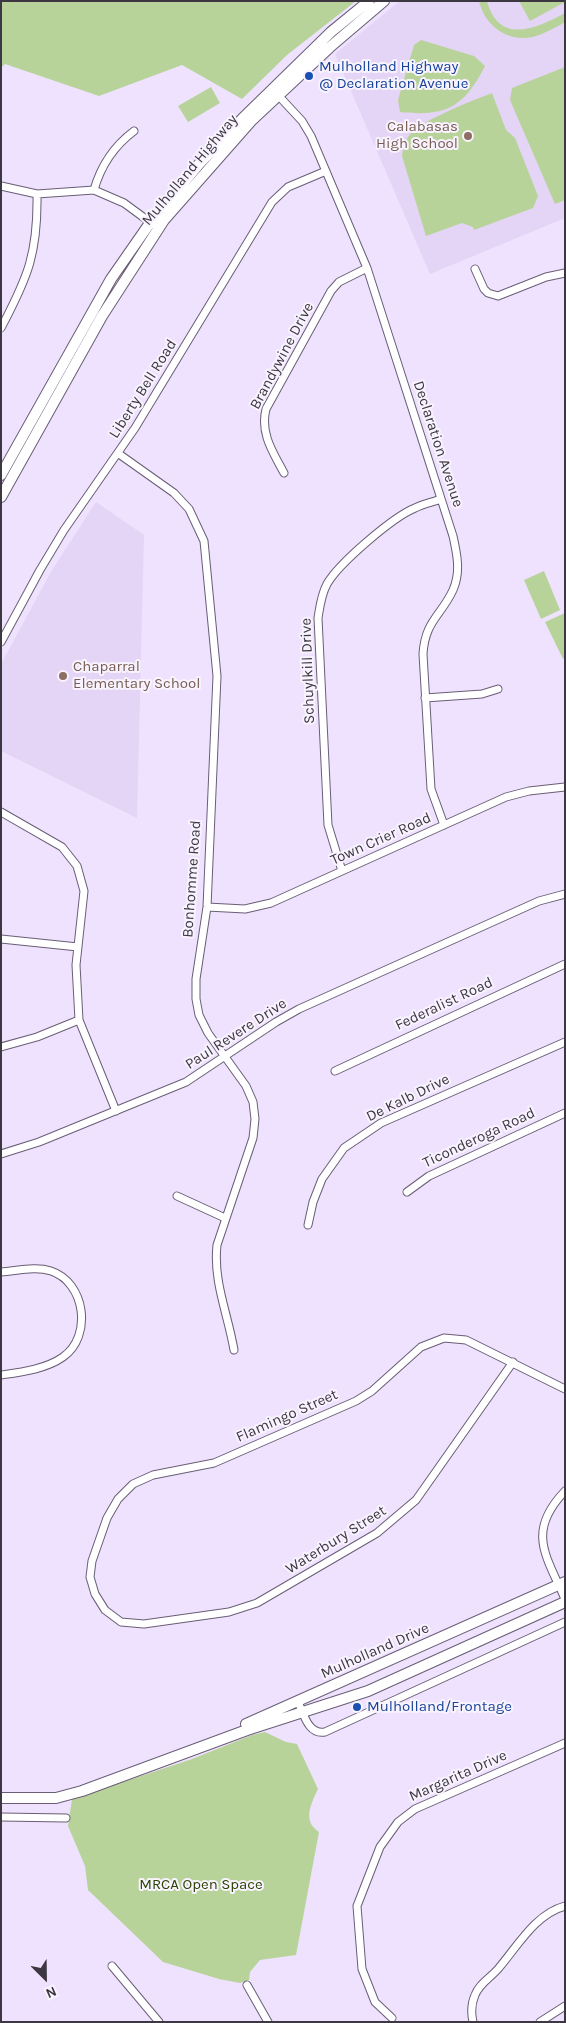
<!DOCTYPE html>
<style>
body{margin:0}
#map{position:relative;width:566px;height:2023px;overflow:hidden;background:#efe2fe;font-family:Karla,sans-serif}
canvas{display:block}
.frame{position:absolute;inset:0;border:2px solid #3c3741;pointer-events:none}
.north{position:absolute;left:20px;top:1953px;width:50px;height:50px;-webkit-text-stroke:4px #f8f3fe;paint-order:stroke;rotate:157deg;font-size:14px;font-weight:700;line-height:20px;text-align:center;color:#3c3741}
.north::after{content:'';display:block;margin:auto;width:18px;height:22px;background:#3c3741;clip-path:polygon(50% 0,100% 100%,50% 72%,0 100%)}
</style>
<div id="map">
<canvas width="566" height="2023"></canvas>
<div class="frame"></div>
<div class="north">N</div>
</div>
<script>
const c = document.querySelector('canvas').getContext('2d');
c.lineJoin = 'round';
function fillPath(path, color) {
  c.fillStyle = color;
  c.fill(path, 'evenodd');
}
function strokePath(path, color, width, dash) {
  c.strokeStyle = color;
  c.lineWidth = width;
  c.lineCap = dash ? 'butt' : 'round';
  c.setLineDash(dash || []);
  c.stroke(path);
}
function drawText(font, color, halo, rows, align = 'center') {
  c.font = font + ' Karla,sans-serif';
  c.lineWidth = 4;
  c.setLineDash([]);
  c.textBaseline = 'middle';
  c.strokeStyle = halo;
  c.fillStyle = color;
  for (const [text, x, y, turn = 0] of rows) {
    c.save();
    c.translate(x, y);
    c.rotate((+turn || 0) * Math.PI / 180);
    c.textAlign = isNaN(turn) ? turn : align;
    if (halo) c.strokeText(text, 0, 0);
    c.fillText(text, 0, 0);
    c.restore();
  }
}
fillPath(new Path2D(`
 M400,1H565V218L430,274L335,54Z
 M96,502L144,535L137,818L1,751V664L52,570Z`), '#e4d4f5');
fillPath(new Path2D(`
 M1,1H356L287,55L242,99L182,65L99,96L5,64L1,68Z
 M479,1H487C499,46 537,28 565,13V22C556,27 546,33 536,36C510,44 485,27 479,1Z
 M519,1H565V2L530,21Z
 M421,40L474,56L485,66C464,107 446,117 400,112L398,100L414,45Z
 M565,67V200L555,204L510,100L512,88Z
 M211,87L220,103L188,122L178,106Z
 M492,93L506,130L515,138L538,196L533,208L474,230L473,227L462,223L426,236L402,156C403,149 404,143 408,137C420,120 472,101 492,93Z
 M544,571L560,610L541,619L524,580Z
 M565,613V658L563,659L545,622Z
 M265,1732L286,1742L297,1744L318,1789C311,1804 302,1821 319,1832L296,1955L260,1960L250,1972L249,1980L240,1983L219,1979L163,1962L88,1890L85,1866L68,1826L72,1799L192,1759L252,1735Z`), '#b8d39a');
const street = new Path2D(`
 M276,93L302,121L311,136L367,268L453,536C457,554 461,572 453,590C441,616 425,621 423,654L431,789L444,825
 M1,186L37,194L94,190L124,203L154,225
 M94,190C101,165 114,146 134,131
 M475,269L484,289L488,293L498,296L546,277L565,273
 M1,328C28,277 38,253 37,194
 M119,454L174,493L189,509L204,541L217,676L207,907L196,979V999L199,1015L208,1033L246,1086L253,1102L255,1119L253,1138L217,1245C213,1282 228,1314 234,1350
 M284,473C273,452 260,434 266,409L331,291L339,282L367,268
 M1,642L40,570L64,530L135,428L272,202L288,187L326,171
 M425,698L482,694L498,689
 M1,812L62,847L77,866L84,891L76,965L79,1020L116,1111
 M342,871L328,825L318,618C320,606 321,595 327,584C339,563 393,517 415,508C423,504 433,502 441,499
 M207,907L245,909L271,903L506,797L529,791L565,787
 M1,939L78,947
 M1,1047L37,1037L79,1020
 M335,1071L565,964
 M1,1154L39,1142L186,1082L276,1022L299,1009L539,901L565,894
 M407,1192L429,1176L565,1113
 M177,1196L225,1218
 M308,1225L313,1202L322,1179L344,1148L381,1123L565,1042
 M1,1272C17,1271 35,1266 51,1271C85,1282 93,1336 63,1357C46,1369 22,1372 1,1375
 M513,1362L416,1500L377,1533L257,1603L229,1612L144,1624L121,1622L105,1610L95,1594L90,1577L92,1561L107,1518L118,1499L133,1484L153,1475L214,1463L356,1401L372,1391L421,1347L444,1338L466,1340L565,1389
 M565,1491C526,1532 546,1555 565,1599
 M298,1702C304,1714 308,1735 325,1732L565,1622
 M1,1817L66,1818
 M112,1966L159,2022
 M247,1985L268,2022
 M392,2018L375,2002L362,1969L357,1906L380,1847L398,1822L415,1809L565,1743
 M473,2022C471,2013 471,2004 475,1995C479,1984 490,1978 498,1969C517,1947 535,1914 565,1906
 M540,2022L565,2006`);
const secondary = new Path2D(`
 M1,475L111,279L150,223L199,164L245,116L331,32L369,1
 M1,497L102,316L164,220L252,120L330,47L384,1
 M246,1724L565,1582
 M1,1798H56L82,1791L247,1730L368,1691L565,1602`);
strokePath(street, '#695e75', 9);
strokePath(secondary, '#695e75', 12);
strokePath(street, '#fff', 7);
strokePath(secondary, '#fff', 10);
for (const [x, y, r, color] of [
 [309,76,5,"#1a4fb4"],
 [468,136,5,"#8d6e63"],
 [63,676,5,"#8d6e63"],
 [357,1707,5,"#1a4fb4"]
]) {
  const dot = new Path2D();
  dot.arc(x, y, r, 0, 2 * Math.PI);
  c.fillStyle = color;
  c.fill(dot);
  strokePath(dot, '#f8f3fe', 2);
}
drawText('15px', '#164399', '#f8f3fe', [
 ["Mulholland Highway",319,67],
 ["@ Declaration Avenue",319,84],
 ["Mulholland/Frontage",367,1707]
], 'left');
drawText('15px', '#785e54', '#f8f3fe', [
 ["Calabasas",458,127],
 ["High School",458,144],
 ["Chaparral",73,667,"left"],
 ["Elementary School",73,684,"left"]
], 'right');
drawText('15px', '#3c3741', '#f8f3fe', [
 ["Mulholland Highway",190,170,-50],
 ["Brandywine Drive",282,356,-62],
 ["Liberty Bell Road",143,389,-58],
 ["Declaration Avenue",438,444,72],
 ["Schuylkill Drive",308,671,-92],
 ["Town Crier Road",381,839,-24],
 ["Bonhomme Road",192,879,-86],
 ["Federalist Road",444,1004,-25],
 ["Paul Revere Drive",236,1034,-33],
 ["De Kalb Drive",408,1098,-26],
 ["Ticonderoga Road",479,1138,-25],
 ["Flamingo Street",287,1416,-24],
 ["Waterbury Street",336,1540,-32],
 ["Mulholland Drive",375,1651,-24],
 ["Margarita Drive",458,1776,-24]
]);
drawText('15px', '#2a4300', '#f8f3fe', [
 ["MRCA Open Space",201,1885]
]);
</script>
